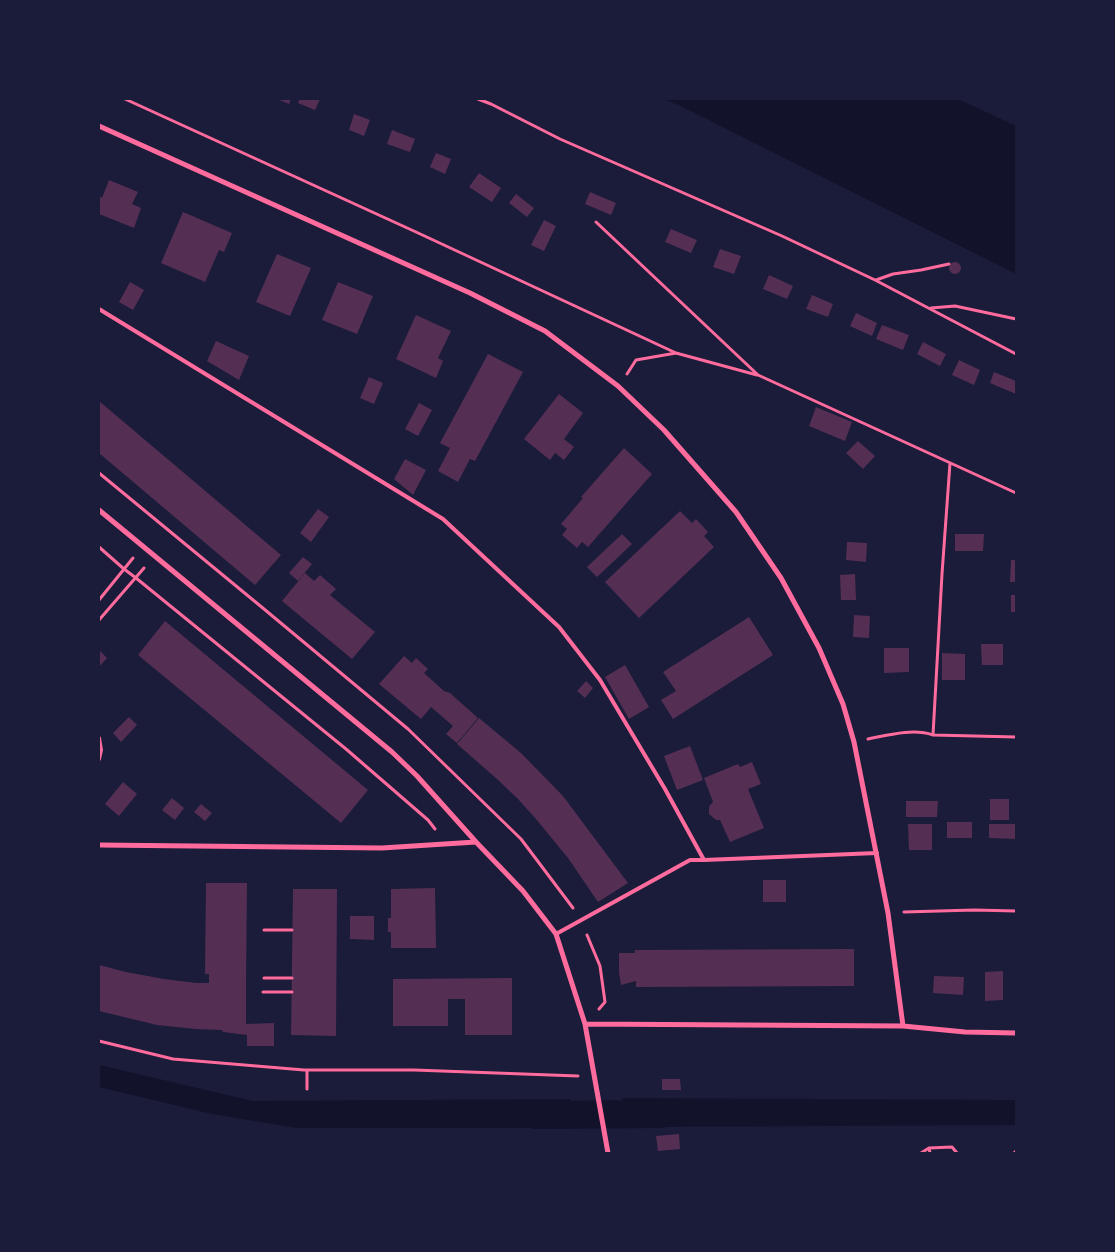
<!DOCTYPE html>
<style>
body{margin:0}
#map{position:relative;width:1115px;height:1252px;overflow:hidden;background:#1b1b3a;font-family:"Varela Round",sans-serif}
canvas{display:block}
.frame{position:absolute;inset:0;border:100px solid #1b1b3a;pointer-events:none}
</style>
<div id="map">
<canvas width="1115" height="1252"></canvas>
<div class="frame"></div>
</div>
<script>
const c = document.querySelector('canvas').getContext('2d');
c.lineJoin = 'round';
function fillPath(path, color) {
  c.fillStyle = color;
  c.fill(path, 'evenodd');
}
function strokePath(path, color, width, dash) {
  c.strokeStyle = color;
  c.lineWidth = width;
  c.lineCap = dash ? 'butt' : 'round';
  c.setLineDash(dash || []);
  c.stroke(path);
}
fillPath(new Path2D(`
 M663,99H958L1016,126V274L679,105Z
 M99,1065L253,1101L570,1099L576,1128H297L212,1114L99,1087Z
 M622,1098L1016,1100V1125L627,1127Z`), '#12122b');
strokePath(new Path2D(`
 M536,1115L661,1114`), '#12122b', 28);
fillPath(new Path2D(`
 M277,99H291L289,104Z
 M300,99H320L315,110L298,103Z
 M354,114L370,120L364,136L349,130Z
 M392,130L415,139L410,152L387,144Z
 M436,153L451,159L445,174L430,167Z
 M479,173L501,188L492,202L469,187Z
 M109,180L138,192L132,204L141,208L134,228L99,214V196L102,198Z
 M590,192L616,203L611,215L585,204Z
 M516,194L534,208L527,217L509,203Z
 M183,212L232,233L224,252L219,250L205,282L161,263Z
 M544,220L556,226L544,251L531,245Z
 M671,229L697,240L691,253L665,242Z
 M720,249L741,256L734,274L713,267Z
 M277,254L311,268L290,316L256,302Z
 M949 268a6 6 0 1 1 12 0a6 6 0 1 1-12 0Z
 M769,275L793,286L787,299L763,289Z
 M130,282L144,290L133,310L119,302Z
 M338,282L373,296L357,334L322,320Z
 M812,295L833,304L828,317L806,309Z
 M856,313L877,323L872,336L850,326Z
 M416,315L451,331L438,358L443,361L436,378L396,359Z
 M882,325L909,335L903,350L876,339Z
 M216,341L249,356L239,380L207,361Z
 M923,342L946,354L940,366L917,354Z
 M488,354L523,372L475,461L470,459L458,482L438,471L450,448L440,443Z
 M959,360L980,370L974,385L952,375Z
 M994,372L1016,381V394L990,383Z
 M369,377L383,383L374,404L360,398Z
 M559,394L583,413L564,439L574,447L564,460L555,453L550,460L524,439Z
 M99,401L281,555L255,585L99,453Z
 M419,403L432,410L418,436L405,429Z
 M816,407L852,422L845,441L809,426Z
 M858,441L875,456L863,469L846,453Z
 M624,448L652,474L588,547L582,542L577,548L562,535L567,529L561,524L583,498L581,497Z
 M405,459L426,470L413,495L394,479Z
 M318,509L329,517L311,542L300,533Z
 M680,511L692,523L696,519L708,532L704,536L714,547L639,618L605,582Z
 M622,534L632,544L597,577L587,567Z
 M955,534H984L983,551H955Z
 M847,542L867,543L866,562L846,560Z
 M303,557L312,564L298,581L289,573Z
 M1011,560H1016V582H1010Z
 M305,573L314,581L320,575L336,589L330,595L375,632L352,659L282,601Z
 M855,574L856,600H841L840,575Z
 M1011,595H1016V612H1011Z
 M854,615L870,616L869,638L853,637Z
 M749,617L773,655L673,719L661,700L676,691L663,672Z
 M165,621L368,790L341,823L138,655Z
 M981,644H1003V665H982Z
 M884,648H909V672L884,673Z
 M99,650L107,658L99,667Z
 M942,653L965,654V680H942Z
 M404,656L412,663L416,658L428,669L424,673L444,691L450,693L478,718L457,743L446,734L453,726L431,707L421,719L379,684Z
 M625,665L649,707L629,719L605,677Z
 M586,681L593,688L585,698L577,691Z
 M129,717L137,725L121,742L113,733Z
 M479,718L521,753L563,796L628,883L598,902L568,858L536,819L518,799L497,779L457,744Z
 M690,746L703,780L677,790L664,756Z
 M752,762L761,784L748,789L764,828L730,842L720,820H716L709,814V808L710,805L713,802L704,778L738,764L740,767Z
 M123,782L137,794L119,816L105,804Z
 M172,798L184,808L175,820L162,810Z
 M990,799H1009V820H990Z
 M906,801H938L937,817H906Z
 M201,804L212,813L205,821L194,812Z
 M947,822H972V838H947Z
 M908,824H932V850H909Z
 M989,824H1016V839L989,838Z
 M763,880H786V902H763Z
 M206,883H247L246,984V1024L274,1023V1046H247V1035L223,1032L222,1030L196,1029L157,1025L99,1011V965L126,972L164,979L196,983H209V974H205Z
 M435,888L436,948H391V932H388V918H391V889Z
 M293,889H337L336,1036L291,1035Z
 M350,916H374V940L350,939Z
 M854,949V986L636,987V981L621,985L619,972V953H635V950Z
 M1003,971V1000L985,1001V972Z
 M934,976L964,977L963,995L933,993Z
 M512,978V1035H465V999H448V1026H393V979Z
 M662,1079H680L681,1090H662Z
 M679,1134L680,1149L658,1151L656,1136Z`), '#542f53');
strokePath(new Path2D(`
 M125,99L416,232L676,353
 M478,99L491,104L560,139L782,236L875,280L1016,354
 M596,222L758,375L1016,493
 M876,280L893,274L921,270L949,264
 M931,308L955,306L1016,319
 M627,374L636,360L676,353L757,375
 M99,473L264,609L408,729L521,839L573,908
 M99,547L124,569L136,578L346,749L428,820L435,829
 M99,600L133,558
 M99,620L144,568
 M933,735L942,574L950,463
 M868,739C888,735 913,728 933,735L1016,737
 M904,912L974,910L1016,911
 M264,930H292
 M587,935L600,966L605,1002L599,1009
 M264,978H292
 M263,992H292
 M99,1041L173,1059L304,1070H414L578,1076
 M307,1070V1089
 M929,1148L930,1153
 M921,1153L929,1148L952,1147L957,1153
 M1014,1153L1016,1151`), '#ff6b9d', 3);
strokePath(new Path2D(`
 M99,309L443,519L559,627L600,680L665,789L704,860L877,853
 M99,738L101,750L99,759
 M556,934L690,860H704`), '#ff6b9d', 4);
strokePath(new Path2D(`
 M99,126L470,293L545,331L618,386L664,430L736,512L781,578L819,648L843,704L854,742L888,913L903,1026
 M99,510L392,752L417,776L476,842L523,891L556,934L585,1024L608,1153
 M99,845L382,848L476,842
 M585,1024L903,1026L965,1032L1016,1033`), '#ff6b9d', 5);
</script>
